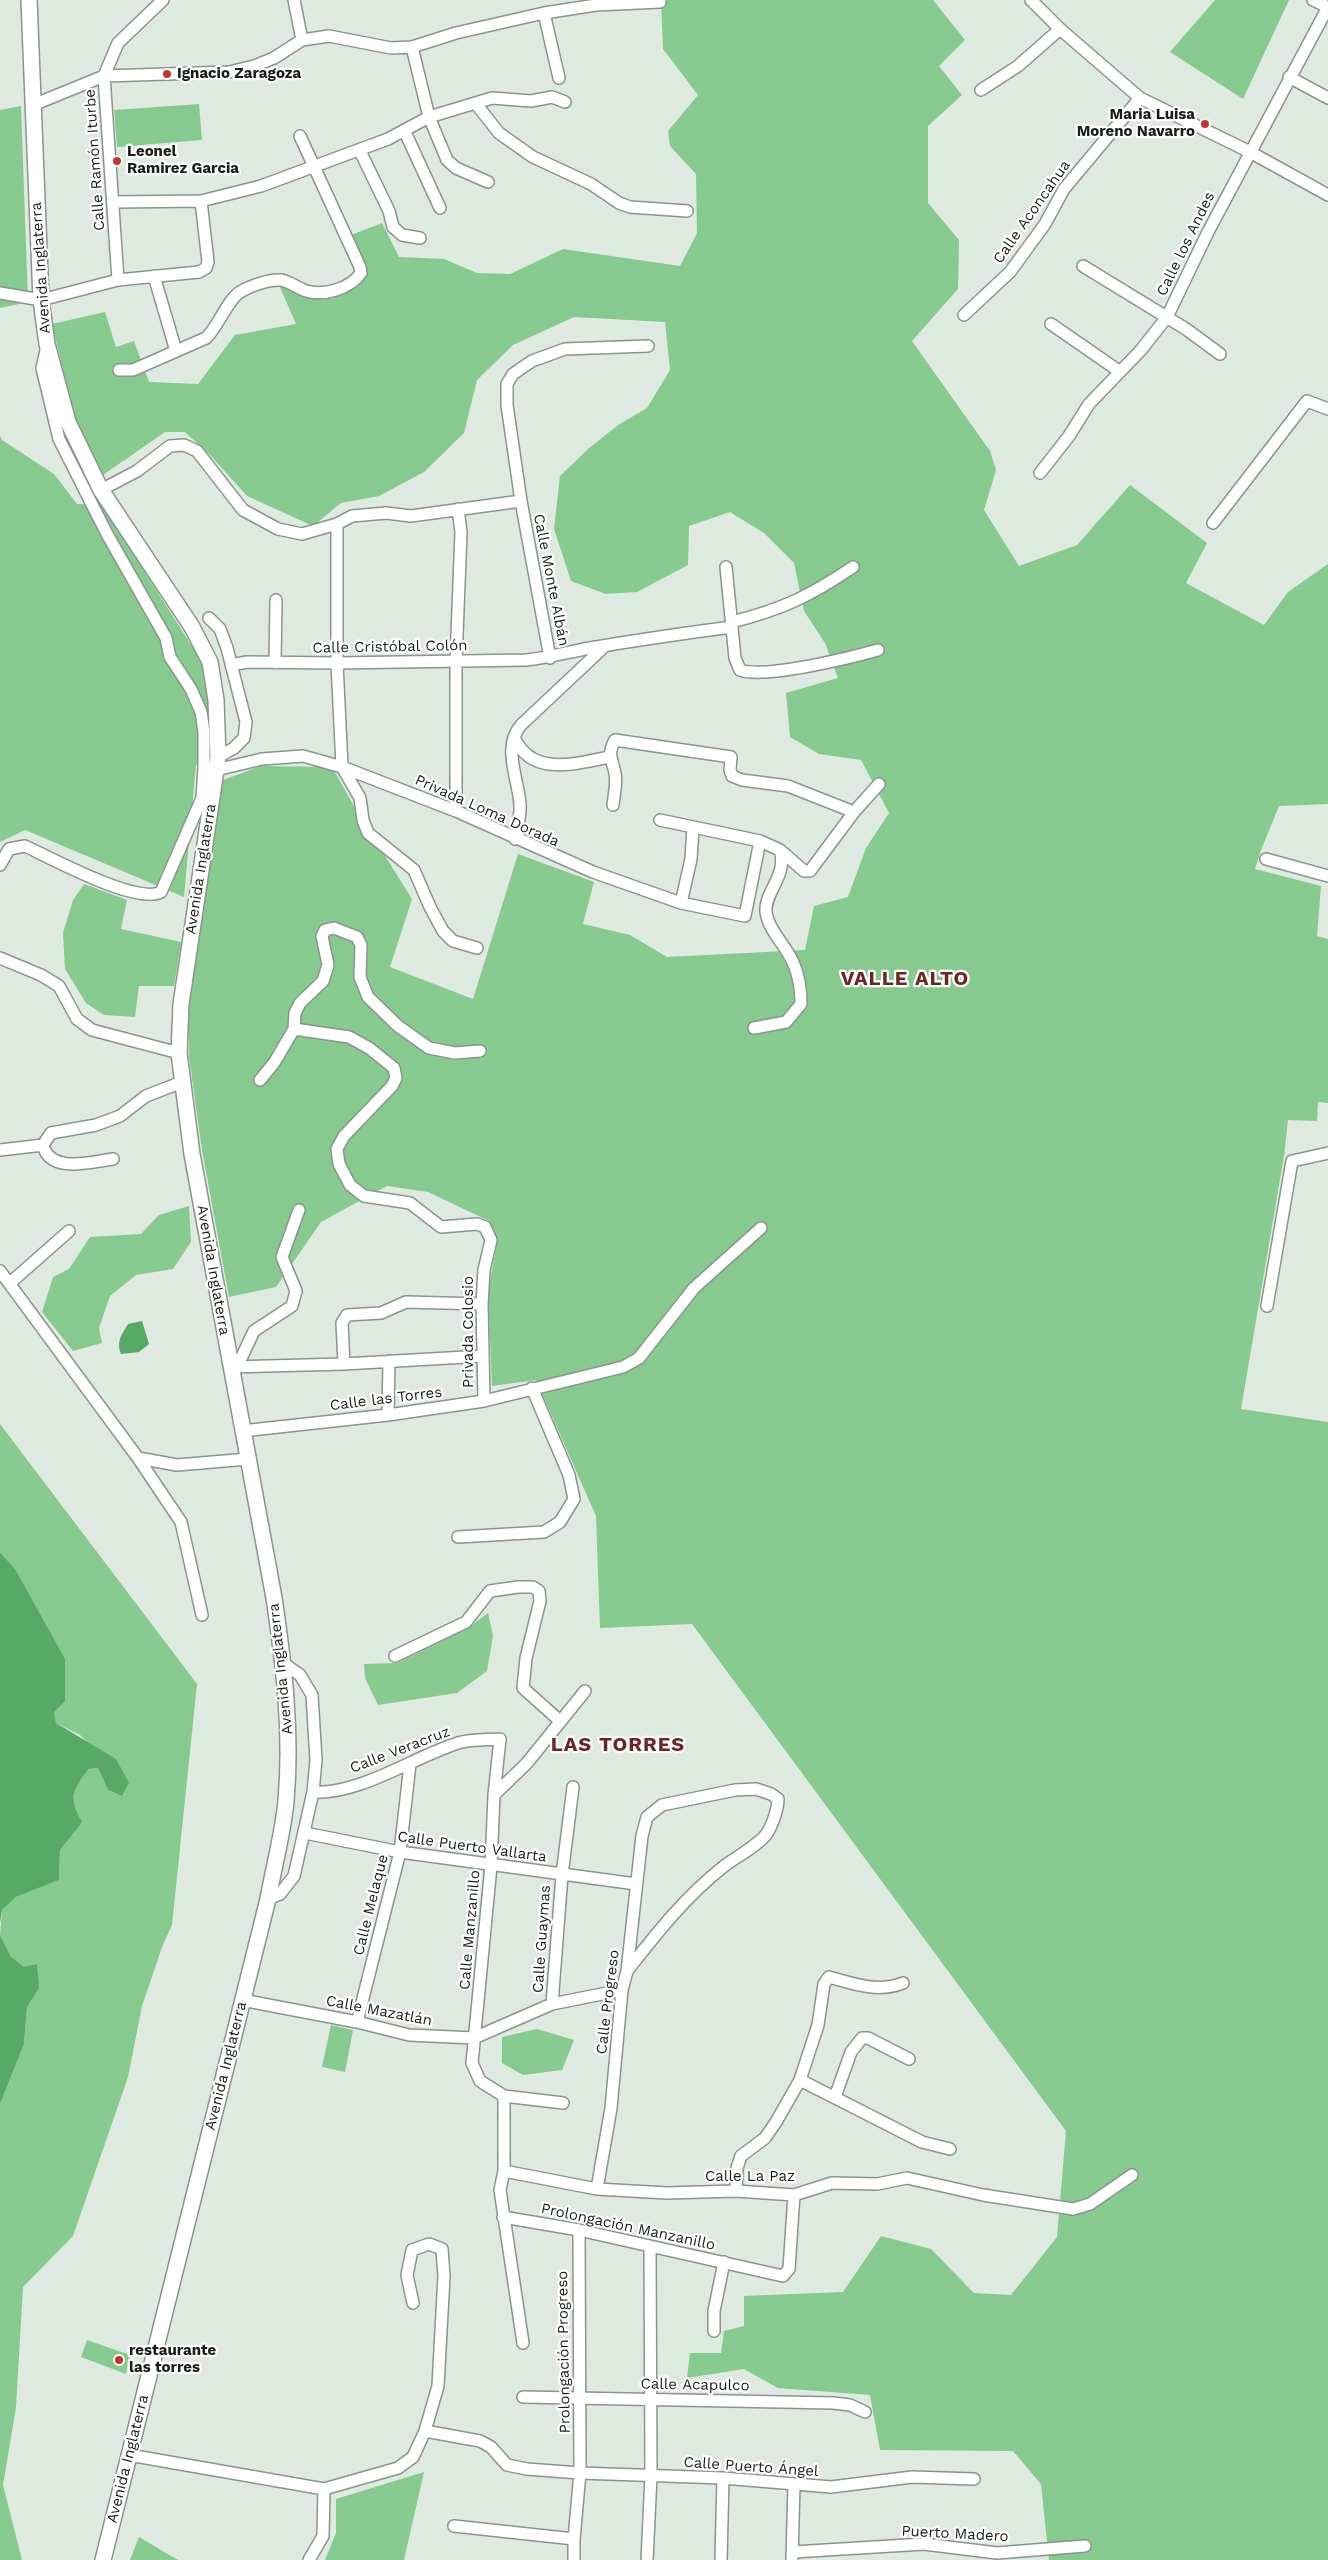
<!DOCTYPE html>
<meta charset="utf-8">
<style>
body{margin:0}
canvas{display:block;background:#dee9df}
</style>
<canvas width="1328" height="2560"></canvas>
<script>
const c = document.querySelector('canvas').getContext('2d');
c.lineJoin = 'round';
function fillPath(path, color) {
  c.fillStyle = color;
  c.fill(path, 'evenodd');
}
function strokePath(path, color, width, dash) {
  c.strokeStyle = color;
  c.lineWidth = width;
  c.lineCap = dash ? 'butt' : 'round';
  c.setLineDash(dash || []);
  c.stroke(path);
}
function drawText(font, color, halo, rows, align = 'center') {
  c.font = font + ' "Work Sans",sans-serif';
  c.lineWidth = 4.5;
  c.setLineDash([]);
  c.textBaseline = 'middle';
  c.strokeStyle = halo;
  c.fillStyle = color;
  for (const [text, x, y, turn = 0] of rows) {
    c.save();
    c.translate(x, y);
    c.rotate((+turn || 0) * Math.PI / 180);
    c.textAlign = isNaN(turn) ? turn : align;
    if (halo) c.strokeText(text, 0, 0);
    c.fillText(text, 0, 0);
    c.restore();
  }
}
fillPath(new Path2D(`
 M661,0H933L965,40L939,66L962,95L928,126V203L959,240L958,289L912,341L990,451L996,470L984,510L1019,566L1077,545L1130,485L1207,543L1186,583L1264,625L1288,592L1328,564V804L1279,806L1261,850L1255,869L1321,886L1317,936L1328,939V1103L1318,1102L1317,1121L1288,1120L1284,1156L1241,1409L1328,1422V2560H1049L1041,2484L1013,2451L880,2450L870,2395L778,2388L744,2369L687,2378L690,2353H721L724,2331L744,2326V2296L843,2292L881,2236L931,2249L974,2293L1011,2295L1057,2237L1066,2131L692,1624L600,1628L596,1516L536,1380L492,1386L488,1293L497,1242L489,1221L428,1192L387,1186L321,1222L276,1287L229,1297L202,1150L189,1056V1006L223,780L261,766L332,767L355,808L412,899L390,967L473,999L518,854L594,882L583,924L630,935L667,957L805,950L814,906L848,897L866,848L889,813L861,760L819,754L790,737L786,693L838,678L825,643L804,611L794,563L764,533L730,512L689,526L688,565L637,592L606,594L571,581L554,529L560,476L588,449L618,425L647,408L670,370L665,322L574,317L513,345L477,380L464,433L424,472L379,496L341,503L313,526L247,496L210,455L185,432H165L103,475L76,424L52,324L105,312L116,347L134,341L149,382L198,384L235,335L296,324L279,285L308,294L356,282L351,235L382,223L399,257L444,259L477,273L510,274L563,249L680,266L697,233L696,174L670,146L668,131L698,95L663,49Z
 M1215,0H1289L1243,99L1170,52Z
 M199,104L202,140L117,147L114,110Z
 M21,106L28,302L0,308V110Z
 M0,436L2,440L54,474L77,504L102,505L202,662L210,703L211,750L196,765L184,897L25,830L0,842Z
 M84,884L127,900L121,929L181,942L174,986H139L135,1017L104,1015L86,1003L65,969L63,933L73,900Z
 M189,1206L191,1242L173,1269L136,1275L110,1296L99,1328L102,1343L73,1351L42,1312L53,1277L69,1269L90,1237L141,1234L159,1215Z
 M0,1424L197,1684L172,1925L162,1947L142,2006L128,2077L73,2236L23,2287L16,2407L3,2485L22,2560H0V2104L24,2044L27,2007L39,1987L24,1967L11,1958L0,1935L2,1910L16,1897L59,1880L60,1850L70,1836L74,1788L89,1769L98,1768L108,1790L122,1796L129,1783L80,1735L56,1723L15,1569L0,1552Z
 M488,1613L493,1636L487,1671L457,1693L378,1705L365,1678L364,1664L397,1663L467,1629Z
 M331,2025L353,2030L345,2072L322,2067Z
 M537,2029L574,2040L562,2070L523,2075L502,2063V2037Z
 M87,2340L130,2355L126,2374L81,2357Z
 M424,2472L404,2560H325L336,2533V2499Z
 M139,2537L178,2560H130Z`), '#86ca8f');
fillPath(new Path2D(`
 M142,1321L149,1344L139,1352L121,1354C116,1342 121,1335 128,1324Z
 M0,1552L15,1569L65,1659V1701L54,1712L56,1723L116,1759L129,1783L122,1796L108,1790L98,1768L89,1769C72,1790 68,1797 82,1822L60,1850L59,1880L16,1897L2,1910L0,1923Z
 M0,1935L11,1957L24,1967L37,1964L39,1988L27,2007L24,2044L0,2104Z`), '#57a965');
const street = new Path2D(`
 M294,0L302,40
 M1031,0L1060,29L1140,98L1250,152L1328,195
 M1313,0L1328,7
 M544,13L559,78
 M412,47L429,117L447,160L456,168L488,182
 M1289,77L1328,98
 M981,90L1018,66L1060,29
 M476,104L499,133L533,157L591,184L619,203L630,207L687,211
 M33,105L104,76L229,72L254,66L274,58L302,40L329,36L391,48L412,47L456,33L544,13L596,5L660,2
 M405,132L440,208
 M360,151L389,211L393,227L402,235L420,238
 M114,202L201,201L261,186L388,139L429,117L492,98L531,101L552,97L565,102
 M1083,266L1186,329L1220,354
 M154,276L176,351
 M118,280L104,76L118,43L163,0
 M0,293L41,300L118,280L199,272L206,268L208,262L201,201
 M964,315L1010,272L1045,224L1064,189L1140,98
 M1051,324L1119,371
 M47,346L42,368L59,439L107,534L166,638L170,657L191,689L201,712L204,732V768
 M119,370H133L206,338C218,327 228,299 240,292C250,286 269,279 281,280C289,281 297,288 306,291C324,296 350,289 361,273L360,267L300,136
 M1040,473L1069,436L1089,404L1141,350L1167,317L1208,232L1328,7
 M101,490L137,471L170,446L184,445L197,451L243,510L278,529L302,534L337,524L352,516L386,513L411,516L521,501
 M1213,523L1307,401L1328,409
 M337,524V663L342,767L360,798L363,820L368,833L414,870L430,907L443,931L453,941L477,948
 M726,567L735,658L740,670C765,679 849,658 878,650
 M209,618L220,629L227,648L246,722L244,738L234,748L218,757
 M732,622C783,609 810,596 853,567
 M550,658L521,501L507,405V384L513,374L532,361L565,349L648,346
 M275,663L276,600
 M231,665L247,662L337,663L526,660C548,658 568,652 590,648C638,640 685,633 732,627
 M514,737C531,777 575,764 609,757
 M613,805C614,796 617,783 615,773C612,759 607,754 615,740L731,757L730,770L732,776L742,780L788,786L854,812
 M456,811V661L461,532L458,509
 M660,820L760,841L780,850L804,871H810L854,812L879,784
 M515,839C517,827 521,816 520,804C518,778 502,747 521,725L605,646
 M1266,859L1328,876
 M0,865L9,849L25,846C51,858 137,905 161,892L202,798L204,768L216,770L262,759L303,756L342,767L456,811L593,872L681,903L745,916L760,841
 M681,903L691,859L693,827
 M0,958L41,975L59,986L77,1019L92,1030L179,1053
 M754,1028L786,1022L801,1004C801,985 798,969 788,953C780,940 768,927 766,912C764,892 788,876 780,850
 M480,1051L455,1053L429,1048L398,1026L368,997L360,977L361,945L357,937L334,928L325,930L322,936L328,965L323,981L300,1003L295,1013L294,1029L349,1037L369,1048L394,1068L396,1078L392,1086L344,1136L337,1149L339,1164L350,1185L364,1196L410,1203L441,1227L477,1224L485,1227L491,1240L484,1270L482,1304L484,1401
 M260,1080L274,1063L294,1029
 M43,1145L51,1133L96,1125L120,1116L146,1096L182,1082
 M43,1145C50,1174 91,1162 113,1159
 M0,1150L43,1145
 M0,1271L138,1458L177,1465L248,1459
 M10,1283L69,1231
 M1267,1306L1292,1161L1328,1153
 M344,1364L342,1323L347,1315L381,1313L406,1302L482,1304
 M230,1367L344,1364L483,1356
 M237,1367L254,1331L292,1306L296,1291L282,1257L299,1210
 M388,1415L389,1361
 M242,1431L388,1415L484,1401L623,1367L639,1358L694,1288L761,1228
 M138,1458L181,1522L202,1615
 M458,1537L544,1532L560,1522L574,1499L569,1475L532,1388
 M395,1656L466,1622L490,1591L518,1587H533L539,1591L540,1601L526,1658L523,1688L560,1721
 M313,1792C359,1795 414,1757 458,1743C471,1739 487,1740 500,1739L494,1795L491,1866L472,2063L480,2081L504,2096V2171L500,2190L523,2343
 M494,1795L527,1763L585,1691
 M305,1833L400,1852L636,1884
 M268,1899L280,1894L294,1876L313,1792L316,1760L312,1695L300,1675L283,1663
 M242,2000L357,2022L409,2035L474,2038L552,2004L622,1990
 M552,2004L562,1875L573,1787
 M357,2022L400,1852L410,1764
 M800,2080L922,2142L950,2149
 M504,2096L563,2103
 M835,2097L851,2052L862,2038H868L909,2059
 M504,2171L597,2189L667,2193L736,2191L794,2195L832,2183L877,2184L907,2178L983,2195L1073,2209L1090,2204L1132,2175
 M597,2189L611,2108L622,1990L627,1971L642,1836L647,1817L662,1805L735,1790L756,1789L771,1794L778,1799C778,1809 771,1831 763,1838C752,1849 736,1857 723,1867C685,1897 656,1934 627,1971
 M736,2191L737,2168L741,2156L765,2138L776,2122L800,2080L818,2025L824,1984L829,1977C854,1984 878,1993 903,1983
 M503,2217L579,2230L783,2276L789,2269L794,2195
 M714,2331V2311L724,2262
 M523,2397L833,2403L850,2405L865,2412
 M425,2431L480,2441L491,2447L507,2465L527,2469L580,2473L723,2478L831,2487L912,2477L974,2479
 M129,2455L324,2489L398,2468L413,2457L425,2431L438,2386L444,2276L442,2249L429,2244L412,2250L407,2275L413,2303
 M454,2526L574,2539
 M793,2552L924,2544L997,2553L1085,2546
 M309,2560L323,2536L324,2489
 M574,2560V2539L580,2473L579,2230
 M647,2560L651,2476L650,2247
 M721,2560L723,2478
 M792,2560L794,2484`);
const secondary = new Path2D(`
 M29,0L41,300L47,344L68,422L101,490L192,627L210,662L216,700L218,757L181,1004L179,1053L192,1154L274,1598C284,1665 292,1733 286,1801C283,1833 274,1866 268,1899L103,2560`);
strokePath(street, '#8a958b', 14);
strokePath(secondary, '#8a958b', 18);
strokePath(street, '#fff', 11);
strokePath(secondary, '#fff', 15);
for (const [x, y, r, color] of [
 [167,74,5,"#c33430"],
 [1205,124,5,"#c33430"],
 [117,161,5,"#c33430"],
 [119,2360,5,"#c33430"]
]) {
  const dot = new Path2D();
  dot.arc(x, y, r, 0, 2 * Math.PI);
  c.fillStyle = color;
  c.fill(dot);
  strokePath(dot, '#fff', 2);
}
drawText('bold 15px', '#191d19', '#fff', [
 ["Ignacio Zaragoza",177,74],
 ["Maria Luisa",1195,115,"right"],
 ["Moreno Navarro",1195,132,"right"],
 ["Leonel",127,152],
 ["Ramirez Garcia",127,169],
 ["restaurante",129,2351],
 ["las torres",129,2368]
], 'left');
drawText('15px', '#191d19', '#fff', [
 ["Calle Ramón Iturbe",95,160,-94],
 ["Calle Aconcahua",1032,212,-55],
 ["Calle los Andes",1186,244,-64],
 ["Avenida Inglaterra",41,268,-94],
 ["Calle Monte Albán",551,580,79],
 ["Calle Cristóbal Colón",390,647,-1],
 ["Privada Loma Dorada",487,811,24],
 ["Avenida Inglaterra",201,869,-81],
 ["Avenida Inglaterra",213,1270,80],
 ["Privada Colosio",469,1332,-90],
 ["Calle las Torres",386,1399,-7],
 ["Avenida Inglaterra",281,1669,-96],
 ["Calle Veracruz",400,1750,-21],
 ["Calle Puerto Vallarta",472,1847,8],
 ["Calle Melaque",371,1905,-76],
 ["Calle Manzanillo",470,1930,-85],
 ["Calle Guaymas",542,1939,-86],
 ["Calle Progreso",608,2002,-83],
 ["Calle Mazatlán",379,2011,11],
 ["Avenida Inglaterra",226,2066,-76],
 ["Calle La Paz",750,2177],
 ["Prolongación Manzanillo",628,2227,12],
 ["Prolongación Progreso",564,2352,-91],
 ["Calle Acapulco",695,2385,1],
 ["Avenida Inglaterra",128,2459,-76],
 ["Calle Puerto Ángel",751,2467,4],
 ["Puerto Madero",955,2534,3]
]);
c.letterSpacing = '1px';
drawText('bold 20px', '#6c2722', '#fff', [
 ["VALLE ALTO",905,979],
 ["LAS TORRES",618,1745]
]);
c.letterSpacing = '0px';
</script>
